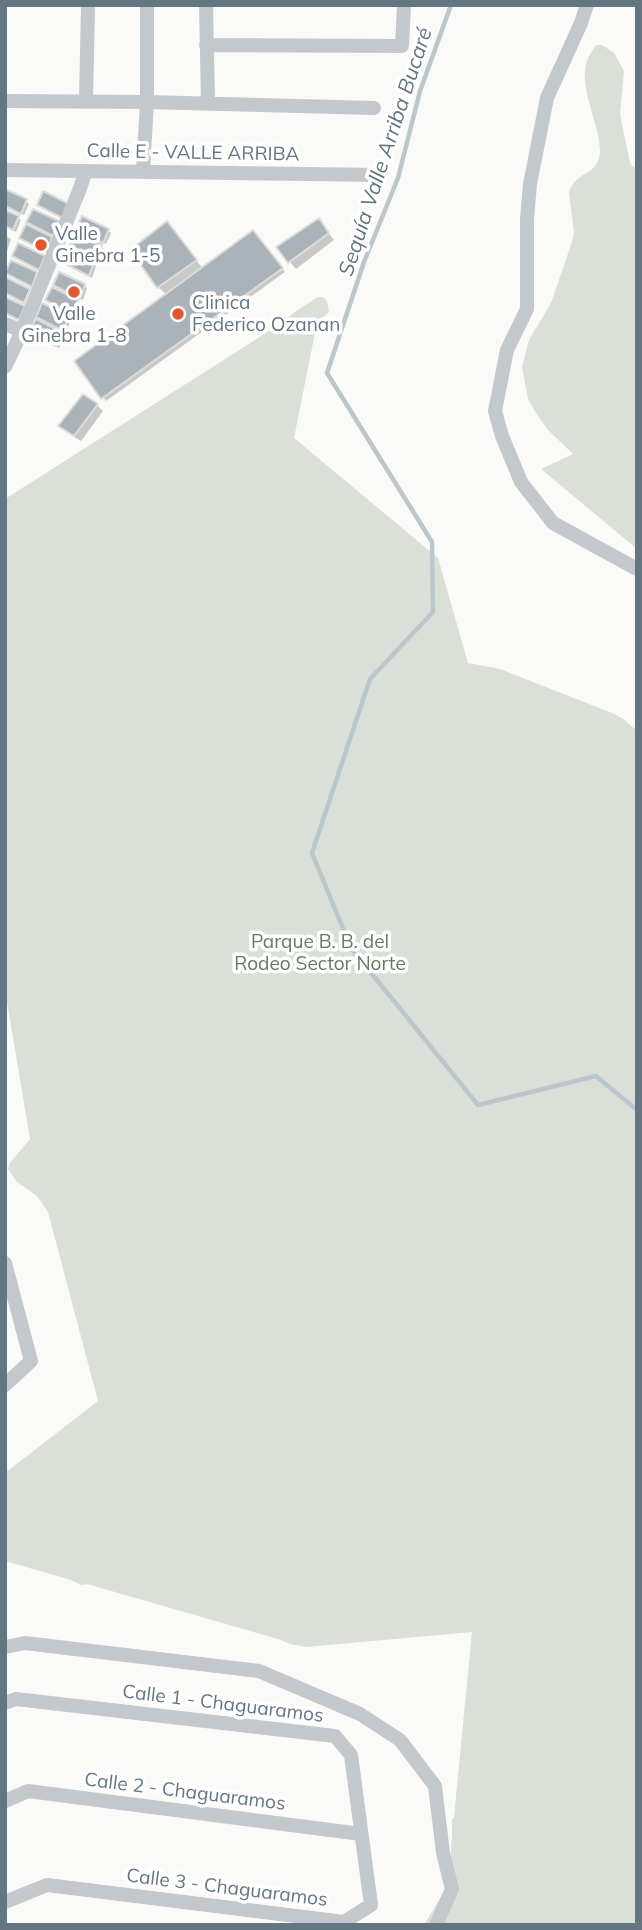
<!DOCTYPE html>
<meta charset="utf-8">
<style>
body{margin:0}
#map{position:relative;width:642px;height:1930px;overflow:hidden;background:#fafaf8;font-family:Mulish,sans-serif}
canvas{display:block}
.frame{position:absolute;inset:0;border:7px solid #657683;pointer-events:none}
</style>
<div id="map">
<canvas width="642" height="1930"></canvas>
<div class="frame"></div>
</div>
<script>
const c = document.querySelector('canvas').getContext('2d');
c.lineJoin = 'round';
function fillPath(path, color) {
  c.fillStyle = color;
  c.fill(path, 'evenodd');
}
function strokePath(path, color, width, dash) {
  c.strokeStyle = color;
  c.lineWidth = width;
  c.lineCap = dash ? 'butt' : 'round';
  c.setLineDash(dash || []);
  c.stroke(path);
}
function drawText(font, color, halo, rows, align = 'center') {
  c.font = font + ' Mulish,sans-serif';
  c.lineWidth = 7;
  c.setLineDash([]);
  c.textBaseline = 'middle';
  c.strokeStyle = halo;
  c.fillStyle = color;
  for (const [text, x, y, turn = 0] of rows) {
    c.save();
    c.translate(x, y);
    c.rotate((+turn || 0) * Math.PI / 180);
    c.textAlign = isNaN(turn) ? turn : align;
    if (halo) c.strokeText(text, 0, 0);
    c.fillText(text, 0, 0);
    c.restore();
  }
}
fillPath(new Path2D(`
 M597,45H602L614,53L624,71L620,114L630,163L633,167L637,168V549L541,469L573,454L548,430L536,413L528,399L522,367L529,340L551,303L572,242L574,232L569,193C575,170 599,177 600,151C600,117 568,74 597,45Z
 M318,297H323L327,301L329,312L317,323L294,438L438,558L468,663L500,669L612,713L622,718L637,731V1925H424L448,1885L452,1838V1820L454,1817L472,1632L306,1647L290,1644L278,1639L87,1584L82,1585L68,1579L5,1561V1473L98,1401L48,1212L37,1196L17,1182L8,1169L9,1164L30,1139L5,990V499L277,326L296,311Z`), '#dadfd7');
fillPath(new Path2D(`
 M26,201L29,204L24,215L5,206Z
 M5,211L21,220L16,232L5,226Z
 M319,220L334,240L296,269L278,248Z
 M167,223L203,269L256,235L285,272L106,401L77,361L167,295L158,287Z
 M78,229L108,230L111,233L106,244Z
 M5,235L11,239L7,251L5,250Z
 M71,245L101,246L104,249L99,261Z
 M64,262L93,263L96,266L92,278Z
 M84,286L87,288L83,300L58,287Z
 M47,300L77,301L80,304L75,316Z
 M68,317L71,320L66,332L41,319Z
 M31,332L61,333L64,336L59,348Z
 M97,405L103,411L81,441L66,432L60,426Z`), '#0003');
strokePath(new Path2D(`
 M451,5L420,91L398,178L364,262L327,373L432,542L433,612L370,679L312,853L351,948L478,1105L596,1076L637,1110`), '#bbc7cb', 4.5);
const building = new Path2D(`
 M5,189L27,199L21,214L5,206Z
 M43,191L69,204L64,219L37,205Z
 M33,209L59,221L53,236L26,222Z
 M5,210L19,216L13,230L5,226Z
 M82,216L109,229L103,243L76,229Z
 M319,218L329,233L288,263L276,247Z
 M167,221L197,260L157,288L130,250Z
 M26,224L52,237L47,252L19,238Z
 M253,230L283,268L101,399L74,361Z
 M76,232L102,245L96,259L69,245Z
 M18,243L45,256L39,270L12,256Z
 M68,249L94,262L89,276L62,262Z
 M11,260L37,272L32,287L5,273Z
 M59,272L85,284L80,299L53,285Z
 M5,277L30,289L24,303L5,293Z
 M52,287L78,300L72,314L45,300Z
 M5,297L25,306L19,320L5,313Z
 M42,303L69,316L63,331L36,317Z
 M36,319L62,332L56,346L29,332Z
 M83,394L98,404L74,436L58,426Z`);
fillPath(building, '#aab3b9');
strokePath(building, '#dcdcda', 2);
strokePath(new Path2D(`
 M206,5L208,103
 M587,5L581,23L547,98L530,184L527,219V309L507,350L495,411L502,436L521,482L553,523L637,569
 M206,45L402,46L404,5
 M5,101L147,102L374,108
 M86,102L88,5
 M5,170L380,175
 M143,172L147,102V5
 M5,324L22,331
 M5,367L22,331L79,191L86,171
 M5,1263L31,1361L5,1385
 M5,1647L25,1643L259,1671L360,1714L400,1740L435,1786L443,1853L452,1889L436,1925
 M5,1703L16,1699L335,1736L351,1755L371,1905L344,1922L47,1885L5,1902
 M5,1801L28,1791L361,1834`), '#c3c8cc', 14);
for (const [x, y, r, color] of [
 [41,245,7,"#e4572e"],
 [74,292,7,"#e4572e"],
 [178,314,7,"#e4572e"]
]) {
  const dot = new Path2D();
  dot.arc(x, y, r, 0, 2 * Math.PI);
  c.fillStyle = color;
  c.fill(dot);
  strokePath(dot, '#fff', 2.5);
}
drawText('19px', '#657683', '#fff', [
 ["Calle E - VALLE ARRIBA",193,153,1],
 ["Calle 1 - Chaguaramos",223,1704,7],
 ["Calle 2 - Chaguaramos",185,1792,7],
 ["Calle 3 - Chaguaramos",227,1888,7]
]);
drawText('19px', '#657683', '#fff', [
 ["Valle",55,234],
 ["Ginebra 1-5",55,256],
 ["Clinica",192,303],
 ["Federico Ozanan",192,325],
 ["Valle",74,314,"center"],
 ["Ginebra 1-8",74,336,"center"]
], 'left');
drawText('19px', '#687a64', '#fff', [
 ["Parque B. B. del",320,942],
 ["Rodeo Sector Norte",320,964]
]);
drawText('italic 21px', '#60757c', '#fff', [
 ["Sequía Valle Arriba Bucaré",386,152,-72]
]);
</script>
